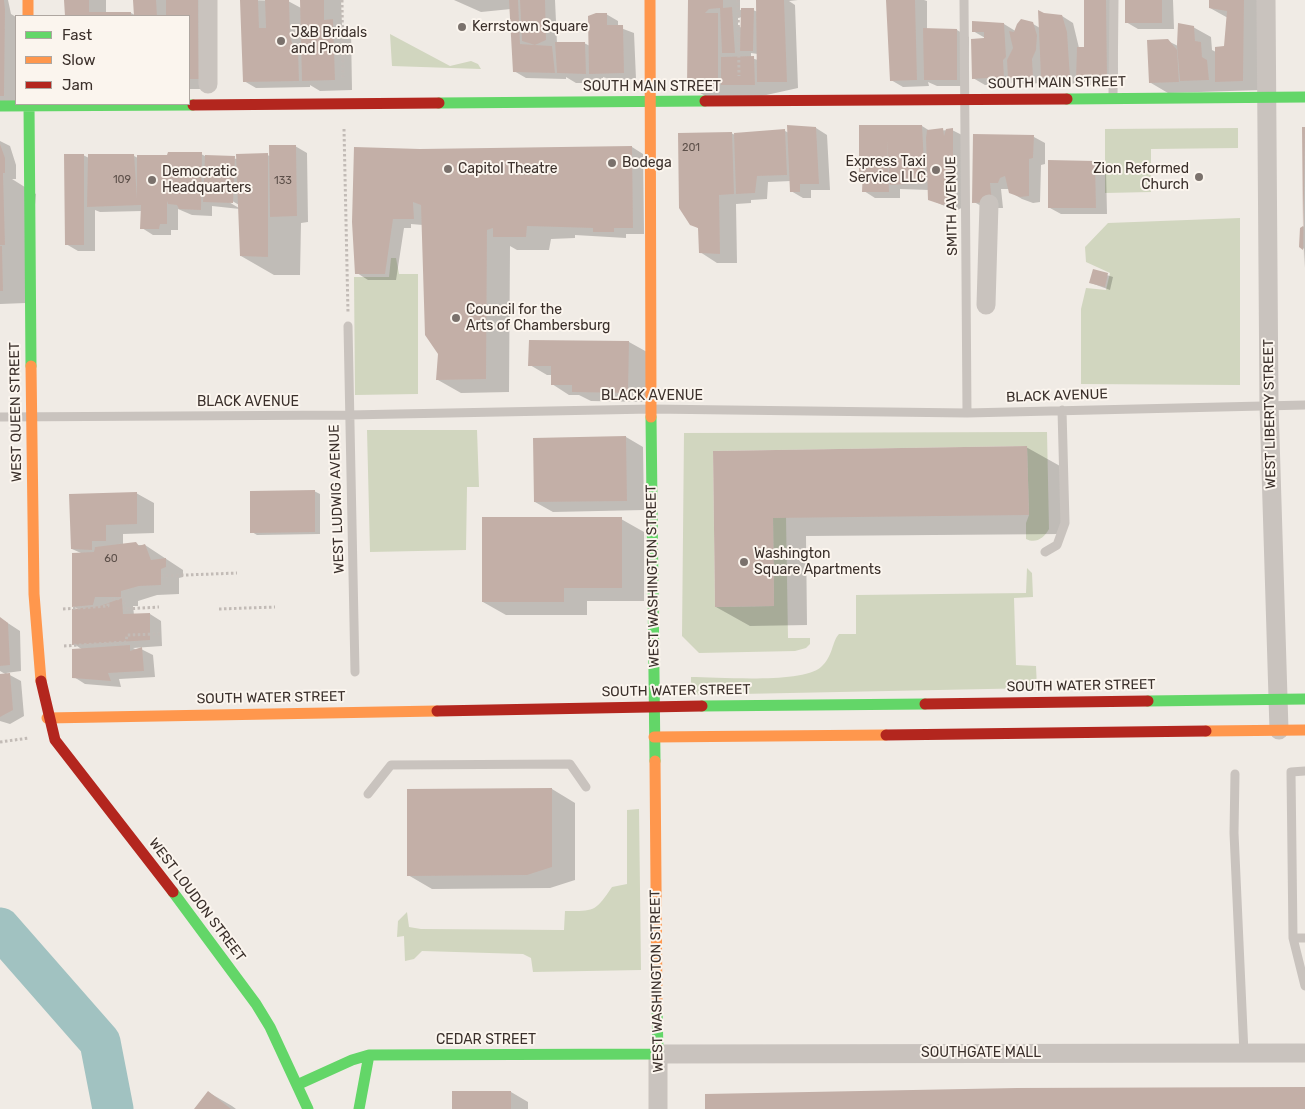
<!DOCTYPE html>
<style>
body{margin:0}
#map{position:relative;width:1305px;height:1109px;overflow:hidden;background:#f0ebe5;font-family:Rubik,sans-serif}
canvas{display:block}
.legend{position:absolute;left:15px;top:15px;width:175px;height:90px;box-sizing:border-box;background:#fbf5ee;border:1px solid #aea6a0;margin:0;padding:6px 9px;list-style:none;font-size:15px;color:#3b302b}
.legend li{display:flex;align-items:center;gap:10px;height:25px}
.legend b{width:25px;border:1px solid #aea6a0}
</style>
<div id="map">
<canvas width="1305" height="1109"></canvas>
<ul class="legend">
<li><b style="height:6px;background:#63d668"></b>Fast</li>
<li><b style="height:6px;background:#ff974d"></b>Slow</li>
<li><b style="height:6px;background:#b3261e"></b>Jam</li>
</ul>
</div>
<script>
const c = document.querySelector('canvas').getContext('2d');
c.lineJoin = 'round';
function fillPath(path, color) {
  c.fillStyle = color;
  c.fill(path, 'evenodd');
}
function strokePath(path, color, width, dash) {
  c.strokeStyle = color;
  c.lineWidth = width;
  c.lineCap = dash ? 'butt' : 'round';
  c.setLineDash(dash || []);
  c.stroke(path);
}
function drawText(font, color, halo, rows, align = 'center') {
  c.font = font + ' Rubik,sans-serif';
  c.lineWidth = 4;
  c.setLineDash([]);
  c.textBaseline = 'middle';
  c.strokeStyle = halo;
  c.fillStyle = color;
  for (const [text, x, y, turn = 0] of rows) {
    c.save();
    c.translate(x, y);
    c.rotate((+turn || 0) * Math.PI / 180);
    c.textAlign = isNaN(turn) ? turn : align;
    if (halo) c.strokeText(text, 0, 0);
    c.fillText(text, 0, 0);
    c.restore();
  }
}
fillPath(new Path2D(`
 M390,34L450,66L471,61L478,64L481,69L392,66Z
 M1238,128V148L1151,149V192L1105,193V129Z
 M1240,218V385L1081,384V309L1086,288L1106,290L1110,273L1086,262L1085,247L1108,223Z
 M391,258H396L399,274H418V394L355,395L354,277H389Z
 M367,430H477L479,487H467L466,550L370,552Z
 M1047,432L1049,529C1044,538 1036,544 1026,539V523L1029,515L1027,446L713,451L715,607L774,606L773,518L786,517L788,638H810V644L806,648L795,651L699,653L682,636L684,433Z
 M1027,568L1032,573L1033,597L1014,598L1016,665L1036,666L1037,688L691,695V677C719,677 802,684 821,667C833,657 832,641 839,634H856V595L1026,593Z
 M639,809L641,970L533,972L531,958L523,954L422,951L414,959L405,961L404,936L397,937L398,921L407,912L409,927L421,929L564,930L565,911C595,911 595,912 612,887L627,884V810Z`), '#d1d6bf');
fillPath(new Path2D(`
 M0,0H8L11,14L16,17L15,102H0Z
 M66,0H106V13H131L135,15L155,0H215L216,89H189V16H66Z
 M241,0L288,1L301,8V0H341L342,25L351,31L352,90L320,91L310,85V87L256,88L244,81Z
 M454,0H555L557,44L584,43L590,46L606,14L618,21V27L634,33L636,79L612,80L603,77V83H576L566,77V79L526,78L514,71L511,9L481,12Z
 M689,0H740V10H753L758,12V0H798L789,1L795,5L798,88L721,105L688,86ZM742,17V28L738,26V18ZM751,53L758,54V60L751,58Z
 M887,0H924L927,1V30H957L969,37L968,86H937L928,82L929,86L903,87L891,80Z
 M1085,0H1114L1117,2L1118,85H1089L1081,80L1082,84L1054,83L1044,78V83L1021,84L1015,80V83L985,85L973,78L987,39L973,31L1004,24L1017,32L1033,24L1040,28L1044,15L1062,16L1073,23L1079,48H1086Z
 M1126,0H1173L1174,29H1138L1126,22Z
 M1211,0H1261V90L1168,93L1151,83L1168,41L1178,46L1193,27L1211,37L1212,50L1216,52L1226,47L1228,18L1210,8Z
 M922,126L930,131L952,130L964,136L963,207L956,211L929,199V190L900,189V198H875L864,191V174L860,172V127Z
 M816,128L827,135L830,190H811V198H803L791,191V181L768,182L767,199L751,200V203L736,204L737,263H717L700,252V229L691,224L731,133L735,135L785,131L789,133Z
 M1303,128H1305V268L1304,249L1301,246V229L1304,226Z
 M974,136L1034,137L1045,143V164L1041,165L1040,202L1033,203L1022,199L1010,192L1009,189H1001L1003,208H985L974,202Z
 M0,141L10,146L16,165V179H12L36,194L26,303L0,304Z
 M295,146L307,153L308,222L301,223L300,275H274L241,256L240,209L212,206V216L192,215L178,209V230H171V235H153L142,228V211L100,212L95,210V251H78L66,244L83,155L89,158L134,156L138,158L201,154L205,156L238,159L267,155L270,156ZM229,199L239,205V208L227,201Z
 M632,147L643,154L644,234H626V238L575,235V238L551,239L549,250H517L510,246L509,392L461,393L438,380L439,353L423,225L411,224V228H404L396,280H368L357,273L420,150Z
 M1094,162L1106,169L1107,214H1061L1050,208Z
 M1094,271L1113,277L1110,290L1091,283Z
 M530,341L629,342L647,352L646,402L591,401L579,395H569L552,384V375H547L530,365Z
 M626,437L643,447L644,510L553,512L535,502Z
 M1026,447L1060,466L1062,534L806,536L807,625L750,626L716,607L714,452Z
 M314,491L320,494V534L257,535L252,532Z
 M136,493L154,503V533L123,534V545H145L183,570V577L179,578V594L157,595L138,601V606H133L134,615L150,614L161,621L162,646L133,648L137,650L141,649L153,655L155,677L119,679L121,687L85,684L74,677L83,650L74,644L79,609L74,607L81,553L72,549Z
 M621,519L644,532V601H587V615H506L483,602Z
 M0,618L20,631L21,671L6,673L21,681L24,716L10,724L0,721V675H7L0,671Z
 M552,789L575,803V880L550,888L432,889L408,875L409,790Z
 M208,1092L232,1106L236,1109H195Z
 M511,1092L528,1102V1109H454Z`), '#0003');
strokePath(new Path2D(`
 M0,928L100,1042L113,1109`), '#a1c2c1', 41);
fillPath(new Path2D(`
 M0,0H4L5,9L4,96H0Z
 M64,0H89V12H131V16H65Z
 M133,0H156L157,16H134Z
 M166,0H198L199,79H189V16H166Z
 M240,0H258L259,28H266L265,0H289L290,36L293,46L298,48L299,81L243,82Z
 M300,0H324V20L333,19L335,80L302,81Z
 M509,0H518L520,44L535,45L522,41L520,0H545L546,40L535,45L552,46L555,73L513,72Z
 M688,0H723V8L732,7L735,53H722L720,8L709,9L705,13H718V86L687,87Z
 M756,0H784L787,82H757Z
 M886,0H915L917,80L890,81Z
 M1084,0H1106L1107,79H1076L1077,47H1084Z
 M1125,0H1162V23H1125Z
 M1209,0H1244L1243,81L1215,82V47L1224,46L1227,11L1209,8Z
 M741,8H754L753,51H740Z
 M1038,10L1044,13L1062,15L1067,32L1070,78L1041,77Z
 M596,13H607V25H623L624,73L589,74L588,16Z
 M1021,19L1033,22L1037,35L1036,50L1032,59L1033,77L1008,78L1007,60L1013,48L1009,31L1014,32L1017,24Z
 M972,21L1004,23L1006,57L1003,60L1004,77L972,79L971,39L984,38V32H972Z
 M1178,23L1194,26L1195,41L1201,42L1202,57L1207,60L1209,80L1180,81L1177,45Z
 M923,28L957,29V80H924Z
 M1168,39L1177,50L1179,82L1149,83L1147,40Z
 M555,42H585L586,74L557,73Z
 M754,56L755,85H721V57Z
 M787,125L816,127L819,184H800V192H790Z
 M859,125H922L925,183L890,185L887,141L889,192H862L863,171L859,172Z
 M1302,127H1305L1303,259V250L1299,247L1300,228L1303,226Z
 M943,128L944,136L946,129L953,128V181L950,182L951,200L943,205L928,200L926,138L927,130Z
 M785,129L787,175L757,176L755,193L736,194L734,133Z
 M732,132L734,194L719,195L720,254L699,253L698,228L690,225L679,208L678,133Z
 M973,134L1034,135L1033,158L1029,159V196L1020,197L1009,193L1005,176L1000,178L998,183H990L992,202L972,203Z
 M0,144L5,158V173H3L5,245H0Z
 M269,145H296L297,216L270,217Z
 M632,146L633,228H614V232H593V228L527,226L526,237H493V228L487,230L486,379L436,380L438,354L425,335L421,205L413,202L414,219H393L385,274H355L352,222L354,147L420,149Z
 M168,152H202L201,210L179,209L177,205L168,204L167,201V224H160L159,229H140L141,205L87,207L88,154H134L137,198V155H167Z
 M268,153V257L240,256L236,154Z
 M64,154H84V245H65Z
 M205,155L235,156L233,203L203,202Z
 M1048,160L1095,161L1096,208H1048Z
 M0,246H2L3,291H0Z
 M1093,269L1108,273L1105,287L1089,283Z
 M529,340L629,341L628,393L572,392V385H551V366H528Z
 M626,436L627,501L534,502L533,438Z
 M1027,446L1029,515L773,518L774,606L715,607L713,451Z
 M315,490V532L250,533V491Z
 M137,492V524L106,525V541H92V550L71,549L69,494Z
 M482,517H622V588H564V602H482Z
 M136,542L139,546L145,544L151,560L166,558V567L161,569V585L139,586L121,591V597H95L93,605L72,607V553L94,552L95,547Z
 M122,598L123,614L150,613V640L72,645V609L100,606Z
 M0,617L8,623L10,665L0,666Z
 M130,645V651L142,647L144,671L108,673L111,681L72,678V649Z
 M10,673L13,710L0,717V674Z
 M552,788V867L527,875L407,876V789Z
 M1305,1087V1109H705V1094L1017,1088Z
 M208,1091L231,1109H194Z
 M452,1091H511V1109H452Z`), '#c3afa7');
strokePath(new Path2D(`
 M342,0L343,80
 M738,0L739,76
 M344,129L348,313
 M161,576L237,573
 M63,609L108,606V600L123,598L125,609L159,607
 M219,609L275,607
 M64,646L126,642L127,635L160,634
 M0,742L29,738`), '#c2bbb6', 3, [2.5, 2.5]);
strokePath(new Path2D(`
 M964,0L967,413
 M1113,95L1114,0
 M348,326L355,672
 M0,417L348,415L651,409L967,413L1305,405
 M1045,552L1057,545L1065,523L1062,410
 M1305,771L1291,772L1293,938L1305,986
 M1235,774L1234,833L1244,1053
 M368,794L391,765L570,764L586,787
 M1293,938H1305`), '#c9c3be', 9);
strokePath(new Path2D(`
 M1266,0L1269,405L1279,730
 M208,84V0
 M986,305L989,204
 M658,1109V1054L1305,1053`), '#c9c3be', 19);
strokePath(new Path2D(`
 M1067,99L1305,97
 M439,103L705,101
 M29,104L31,366
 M0,106L193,105
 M651,417L655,761
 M1148,701L1305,699
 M702,706L925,704
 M173,892L256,1004L270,1027L308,1109
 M299,1084L352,1060L369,1055L658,1054L657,1006
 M359,1109L369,1055`), '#63d668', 11);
strokePath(new Path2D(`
 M28,0V16
 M650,0L651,417
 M31,366L34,594L41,681
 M47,718L437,711
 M1206,731L1305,730
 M654,737L886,735
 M655,761L657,1006`), '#ff974d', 11);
strokePath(new Path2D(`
 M705,101L1067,99
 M193,105L439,103
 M41,681L55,740L173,892
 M925,704L1148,701
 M437,711L702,706
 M886,735L1206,731`), '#b3261e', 11);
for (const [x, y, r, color] of [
 [462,27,5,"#7a716c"],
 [281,41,5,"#7a716c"],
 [612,163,5,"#7a716c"],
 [448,169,5,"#7a716c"],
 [936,170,5,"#7a716c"],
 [1199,177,5,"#7a716c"],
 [152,180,5,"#7a716c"],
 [456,318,5,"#7a716c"],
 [744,562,5,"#7a716c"]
]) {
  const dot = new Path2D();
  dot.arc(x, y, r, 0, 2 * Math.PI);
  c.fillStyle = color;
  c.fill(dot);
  strokePath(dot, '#fbf5ee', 2);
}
drawText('11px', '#5d504a', null, [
 ["201",691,148],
 ["109",122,180],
 ["133",283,181],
 ["60",111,559]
]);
drawText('14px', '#3b302b', '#fbf5ee', [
 ["Kerrstown Square",472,27],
 ["J&B Bridals",291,33],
 ["and Prom",291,49],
 ["Express Taxi",926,162,"right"],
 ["Service LLC",926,178,"right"],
 ["Bodega",622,163],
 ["Capitol Theatre",458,169],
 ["Zion Reformed",1189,169,"right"],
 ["Church",1189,185,"right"],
 ["Democratic",162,172],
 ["Headquarters",162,188],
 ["Council for the",466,310],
 ["Arts of Chambersburg",466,326],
 ["Washington",754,554],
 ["Square Apartments",754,570]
], 'left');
drawText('14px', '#3b302b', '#fbf5ee', [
 ["SOUTH MAIN STREET",1057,83,-1],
 ["SOUTH MAIN STREET",652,87],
 ["SMITH AVENUE",952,206,-91],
 ["BLACK AVENUE",652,396],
 ["BLACK AVENUE",1057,396,-2],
 ["BLACK AVENUE",248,402],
 ["WEST QUEEN STREET",16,412,-91],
 ["WEST LIBERTY STREET",1270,414,-91],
 ["WEST LUDWIG AVENUE",337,499,-92],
 ["WEST WASHINGTON STREET",653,576,-91],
 ["SOUTH WATER STREET",1081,686,-1],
 ["SOUTH WATER STREET",676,691,-1],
 ["SOUTH WATER STREET",271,698,-1],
 ["WEST LOUDON STREET",197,900,53],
 ["WEST WASHINGTON STREET",657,981,-91],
 ["CEDAR STREET",486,1040],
 ["SOUTHGATE MALL",981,1053]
]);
</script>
